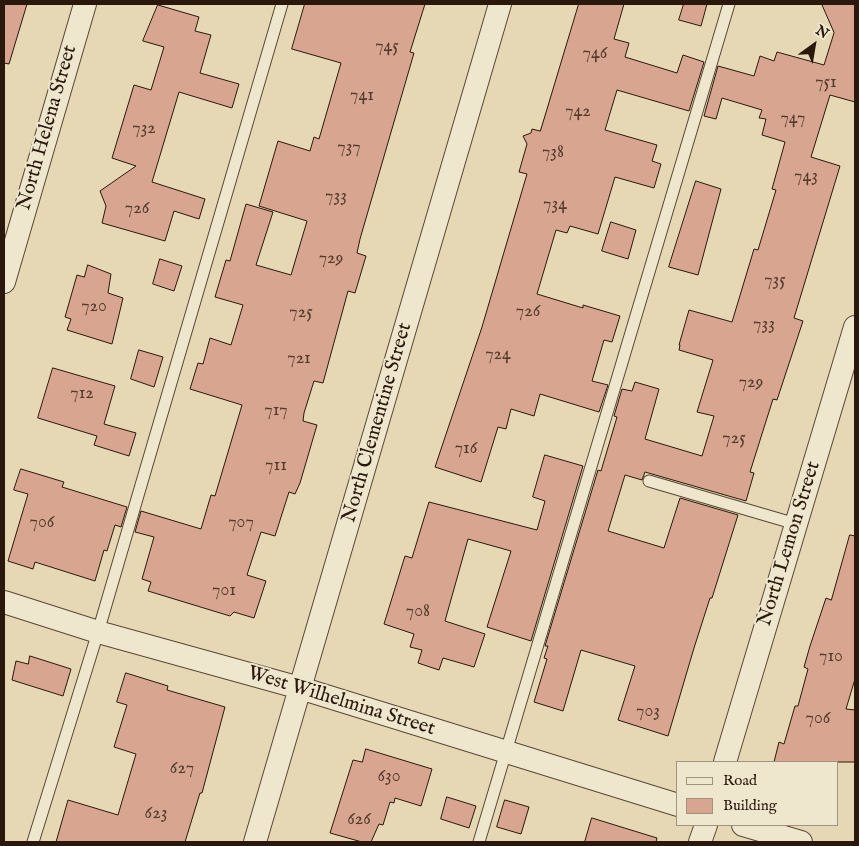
<!DOCTYPE html>
<style>
body{margin:0}
#map{position:relative;width:859px;height:846px;overflow:hidden;background:#e6d8b4;font-family:"IM FELL English",serif}
canvas{display:block}
.frame{position:absolute;inset:0;border:5px solid #29180b;pointer-events:none}
.legend{position:absolute;left:676px;top:761px;width:162px;height:65px;box-sizing:border-box;background:#efe6ce;border:1px solid #a09480;margin:0;padding:6px 9px;list-style:none;font-size:15px;color:#29180b}
.legend li{display:flex;align-items:center;gap:10px;height:25px}
.legend b{width:25px;border:1px solid #a09480}
.north{position:absolute;left:789px;top:20px;width:50px;height:50px;-webkit-text-stroke:4px #efe6ce;paint-order:stroke;rotate:32deg;font-size:14px;font-weight:700;line-height:20px;text-align:center;color:#29180b}
.north::after{content:'';display:block;margin:auto;width:18px;height:22px;background:#29180b;clip-path:polygon(50% 0,100% 100%,50% 72%,0 100%)}
</style>
<div id="map">
<canvas width="859" height="846"></canvas>
<div class="frame"></div>
<ul class="legend">
<li><b style="height:6px;background:#efe6ce"></b>Road</li>
<li><b style="height:14px;background:#d7a590"></b>Building</li>
</ul>
<div class="north">N</div>
</div>
<script>
const c = document.querySelector('canvas').getContext('2d');
c.lineJoin = 'round';
function fillPath(path, color) {
  c.fillStyle = color;
  c.fill(path, 'evenodd');
}
function strokePath(path, color, width, dash) {
  c.strokeStyle = color;
  c.lineWidth = width;
  c.lineCap = dash ? 'butt' : 'round';
  c.setLineDash(dash || []);
  c.stroke(path);
}
function drawText(font, color, halo, rows, align = 'center') {
  c.font = font + ' "IM FELL English",serif';
  c.lineWidth = 4;
  c.setLineDash([]);
  c.textBaseline = 'middle';
  c.strokeStyle = halo;
  c.fillStyle = color;
  for (const [text, x, y, turn = 0] of rows) {
    c.save();
    c.translate(x, y);
    c.rotate((+turn || 0) * Math.PI / 180);
    c.textAlign = isNaN(turn) ? turn : align;
    if (halo) c.strokeText(text, 0, 0);
    c.fillText(text, 0, 0);
    c.restore();
  }
}
const building = new Path2D(`
 M4,4H27L9,64L4,63Z
 M305,4H425L410,52L414,53L360,239L357,253L366,256L355,293L348,291L323,383L314,381L304,413L303,421L317,425L300,483L295,494L289,492L275,536L261,532L247,575L266,581L254,618L234,612L230,616L148,591L151,582L142,579L154,537L135,532L141,511L201,529L211,495L215,496L242,405L190,389L198,363L203,364L210,338L231,345L243,305L215,297L226,260L230,261L246,204L273,212L256,265L291,275L307,221L259,206L278,141L310,151L314,137L319,139L341,63L292,49Z
 M579,4H624L614,39L629,43L625,57L677,73L683,55L704,62L689,111L617,90L605,130L657,145L652,161L661,164L654,188L615,177L598,234L570,226L567,233L556,230L537,294L583,308V305L620,316L612,342L604,340L592,381L608,385L599,412L540,394L534,416L511,409L506,429L498,427L481,482L435,467L482,327L527,174L519,172L527,144L523,136L531,133L532,129L540,131Z
 M684,4H707L701,26L679,20Z
 M822,4H855V102L830,95L811,157L840,166L794,318L803,321L777,400L773,399L750,472L754,473L746,501L645,472L642,480L625,475L608,531L664,548L680,498L738,515L712,598H710L694,648L668,736L618,720L635,666L581,650L563,711L534,702L547,659L544,658L548,646H545L598,470L601,471L617,417L614,416L622,389L632,391L635,382L659,389L645,439L702,456L714,416L697,412L713,360L679,350L680,345H679L689,310L732,322L754,249L758,250L776,190L772,189L785,142L762,135L766,119L759,118L762,110L722,98L716,119L704,116L718,66L754,76L760,56L774,61L777,52L824,65L834,33Z
 M158,5L199,17L195,31L211,35L200,73L239,84L232,108L179,92L152,182L205,199L199,219L174,211L165,241L102,223L106,206L100,191L136,166L112,158L134,85L151,90L164,47L143,41Z
 M696,181L721,189L698,275L669,267Z
 M611,222L636,230L628,259L602,251Z
 M160,259L182,266L174,291L153,284Z
 M88,265L111,274L108,293L123,298L112,344L67,330L71,319L65,317L77,275L84,277Z
 M139,350L163,357L154,387L131,379Z
 M53,368L115,386L104,424L136,433L129,456L94,445L97,436L38,418Z
 M545,455L583,466L531,641L487,627L511,551L468,539L445,621L485,634L474,667L443,658L439,670L418,663L422,650L410,647L414,634L384,624L405,556L412,558L429,502L537,530L545,501L533,497Z
 M21,469L64,482L62,487L127,507L121,527L115,525L107,551L104,550L95,581L35,562L33,569L8,561L28,494L14,490Z
 M850,535L855,536V679L846,709L855,710V762H774L779,742L784,744L795,706H798L808,669L804,667L810,646L826,598L831,600Z
 M30,656L71,669L63,696L12,680L16,661L28,664Z
 M126,673L168,686L167,690L225,707L202,793H200L185,842H56L68,800L118,815L136,754L114,747L127,705L117,702Z
 M366,749L432,769L421,806L395,798L394,803L390,802L383,825L379,824L371,842H362L330,833L353,760L362,762Z
 M447,797L476,806L469,828L441,819Z
 M505,800L529,807L521,834L497,827Z
 M592,818L657,838L656,842H585Z`);
fillPath(building, '#d7a590');
strokePath(building, '#29180b', 1);
const lane = new Path2D(`
 M649,481L796,524
 M33,842L98,632L282,4
 M479,842L729,4`);
const street = new Path2D(`
 M4,282L85,4
 M4,602L98,632L300,688L678,805
 M725,762L855,327
 M743,825L801,842
 M255,842L500,4
 M700,842L706,825`);
strokePath(lane, '#584835', 13);
strokePath(street, '#584835', 24);
strokePath(lane, '#efe6ce', 11);
strokePath(street, '#efe6ce', 22);
drawText('18px', '#543b2c', null, [
 ["745",387,47],
 ["746",595,54],
 ["751",826,83],
 ["741",362,96],
 ["742",578,112],
 ["747",793,119],
 ["732",144,129],
 ["737",349,148],
 ["738",553,153],
 ["743",806,177],
 ["733",336,197],
 ["734",555,205],
 ["726",137,209],
 ["729",331,259],
 ["735",775,281],
 ["720",94,307],
 ["726",528,312],
 ["725",301,313],
 ["733",764,325],
 ["724",498,355],
 ["721",299,359],
 ["729",751,383],
 ["712",82,394],
 ["717",276,411],
 ["725",734,439],
 ["716",466,449],
 ["711",276,466],
 ["706",42,523],
 ["707",241,523],
 ["701",224,591],
 ["708",418,612],
 ["710",831,657],
 ["703",648,712],
 ["706",818,719],
 ["627",182,769],
 ["630",389,777],
 ["623",156,814],
 ["626",359,820]
]);
drawText('20px', '#29180b', '#efe6ce', [
 ["North Helena Street",48,128,-74],
 ["North Clementine Street",378,423,-74],
 ["North Lemon Street",790,544,-73],
 ["West Wilhelmina Street",341,702,17]
]);
</script>
